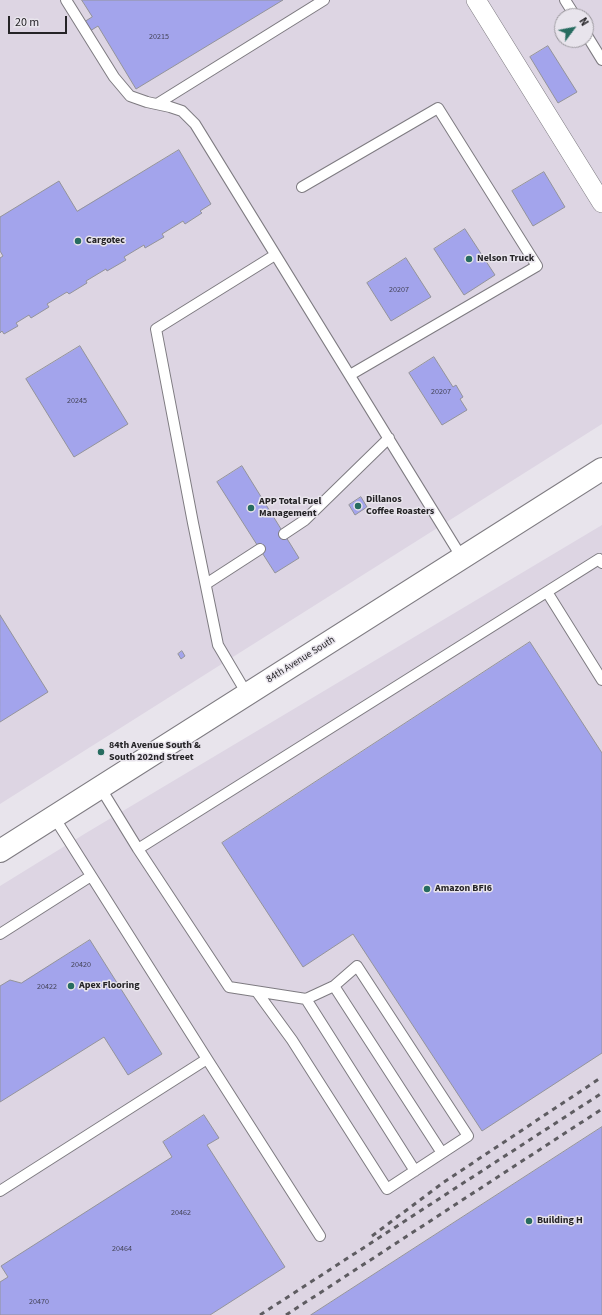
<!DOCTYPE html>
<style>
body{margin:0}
#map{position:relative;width:602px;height:1315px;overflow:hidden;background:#e8e4ec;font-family:"Source Sans 3",sans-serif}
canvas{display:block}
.north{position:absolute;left:554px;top:8px;width:40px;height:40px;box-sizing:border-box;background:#e8e4ec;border:1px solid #9a979d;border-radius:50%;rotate:58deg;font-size:11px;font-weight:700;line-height:16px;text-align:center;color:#252427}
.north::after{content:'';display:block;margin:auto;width:14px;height:18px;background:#276c60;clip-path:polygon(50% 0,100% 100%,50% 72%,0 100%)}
.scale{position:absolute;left:8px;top:16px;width:59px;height:18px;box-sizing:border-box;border:2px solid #252427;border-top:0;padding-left:5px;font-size:12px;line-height:14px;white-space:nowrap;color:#252427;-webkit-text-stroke:3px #e8e4ec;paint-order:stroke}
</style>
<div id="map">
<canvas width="602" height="1315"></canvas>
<div class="north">N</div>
<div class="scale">20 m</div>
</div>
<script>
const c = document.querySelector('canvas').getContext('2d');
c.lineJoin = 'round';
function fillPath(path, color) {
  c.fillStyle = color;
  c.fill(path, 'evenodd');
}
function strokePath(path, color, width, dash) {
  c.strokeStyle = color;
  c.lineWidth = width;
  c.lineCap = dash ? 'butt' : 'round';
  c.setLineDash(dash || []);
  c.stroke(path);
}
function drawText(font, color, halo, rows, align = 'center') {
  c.font = font + ' "Source Sans 3",sans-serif';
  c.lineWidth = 3;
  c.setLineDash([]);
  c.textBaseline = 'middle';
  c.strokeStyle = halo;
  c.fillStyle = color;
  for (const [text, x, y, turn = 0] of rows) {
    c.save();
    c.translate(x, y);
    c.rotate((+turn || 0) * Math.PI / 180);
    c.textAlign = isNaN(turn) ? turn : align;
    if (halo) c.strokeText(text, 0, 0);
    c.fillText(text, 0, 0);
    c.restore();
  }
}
fillPath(new Path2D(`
 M0,0H602V424L0,804ZM562,16H586V40H562Z
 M602,525V1315H0V886L86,833Z`), '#ddd5e3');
const building = new Path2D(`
 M82,0H283L136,89L98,26L90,31L84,22L92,17Z
 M548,46L577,92L558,103L530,57Z
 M179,150L211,204L200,211L202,213L185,224L183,221L162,234L164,237L145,248L144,245L124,257L126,260L107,271L106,269L86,281L87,283L69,294L67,292L47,304L49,307L31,318L29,315L16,323L18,326L4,334L2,331L0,333V258L3,256L0,251V217L59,181L77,211Z
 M544,172L565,207L533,226L512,191Z
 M465,229L495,275L464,295L434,249Z
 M406,258L431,297L391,321L367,283Z
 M80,346L128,424L74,457L26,379Z
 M434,357L453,387L456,385L463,397L460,399L467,410L442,425L409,373Z
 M242,466L299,558L275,573L217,482Z
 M361,497L367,507L355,515L349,505Z
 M0,615L48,692L0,722Z
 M530,642L602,753V1053L482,1131L353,934L303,967L222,843Z
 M182,651L185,656L181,659L178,654Z
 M90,940L162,1054L128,1075L104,1037L0,1102V986L10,980L21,983Z
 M204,1115L219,1138L207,1145L285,1267L210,1315H0V1282L8,1277L1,1266L172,1157L163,1142Z
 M602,1127V1315H311Z`);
fillPath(building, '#a3a4ec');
strokePath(building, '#94949b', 1);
const service = new Path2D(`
 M66,0L114,77L130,96L147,102L170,107L182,111L195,124L462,558
 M565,0L575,16
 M586,34L602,60
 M157,104L324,0
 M302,187L438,108L537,266L350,375
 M284,534L305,520L389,438
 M206,584L260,549
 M547,592L602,680
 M247,694L218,645L193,523L156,329L275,255
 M100,787L138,849L229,987L306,999L334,986L357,966L468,1136L387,1189L292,1040L257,992
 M138,849L599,559L602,563
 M0,934L91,876
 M334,986L442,1153
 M306,999L415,1171
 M207,1059L320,1236
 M0,1191L207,1059L54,817`);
const minor = new Path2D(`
 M476,0L602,203`);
const secondary = new Path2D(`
 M0,851L602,469`);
strokePath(service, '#7e7b81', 12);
strokePath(minor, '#7e7b81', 20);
strokePath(secondary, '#7e7b81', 24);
strokePath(service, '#fff', 10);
strokePath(minor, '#fff', 19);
strokePath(secondary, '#fff', 22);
strokePath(new Path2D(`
 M372,1236L444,1182L602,1077
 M260,1315L602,1093
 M286,1315L602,1109`), '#5e5c61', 3, [5, 5]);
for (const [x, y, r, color] of [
 [78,241,4,"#276c60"],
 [469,259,4,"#276c60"],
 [358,506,4,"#276c60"],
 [251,508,4,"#276c60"],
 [101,752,4,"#276c60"],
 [427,889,4,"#276c60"],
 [71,986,4,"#276c60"],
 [529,1221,4,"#276c60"]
]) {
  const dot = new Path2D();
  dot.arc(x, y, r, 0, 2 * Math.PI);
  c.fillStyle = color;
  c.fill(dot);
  strokePath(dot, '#e8e4ec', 1.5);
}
drawText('8px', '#444458', null, [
 ["20215",159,37],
 ["20207",399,290],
 ["20207",441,392],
 ["20245",77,401],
 ["20420",81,965],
 ["20422",47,987],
 ["20462",181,1213],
 ["20464",122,1249],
 ["20470",39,1302]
]);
drawText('bold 10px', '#252427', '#e8e4ec', [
 ["Cargotec",86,241],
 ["Nelson Truck",477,259],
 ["Dillanos",366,500],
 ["Coffee Roasters",366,512],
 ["APP Total Fuel",259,502],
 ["Management",259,514],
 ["84th Avenue South &",109,746],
 ["South 202nd Street",109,758],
 ["Amazon BFI6",435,889],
 ["Apex Flooring",79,986],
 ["Building H",537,1221]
], 'left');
drawText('10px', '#252427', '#e8e4ec', [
 ["84th Avenue South",301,660,-32]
]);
</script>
